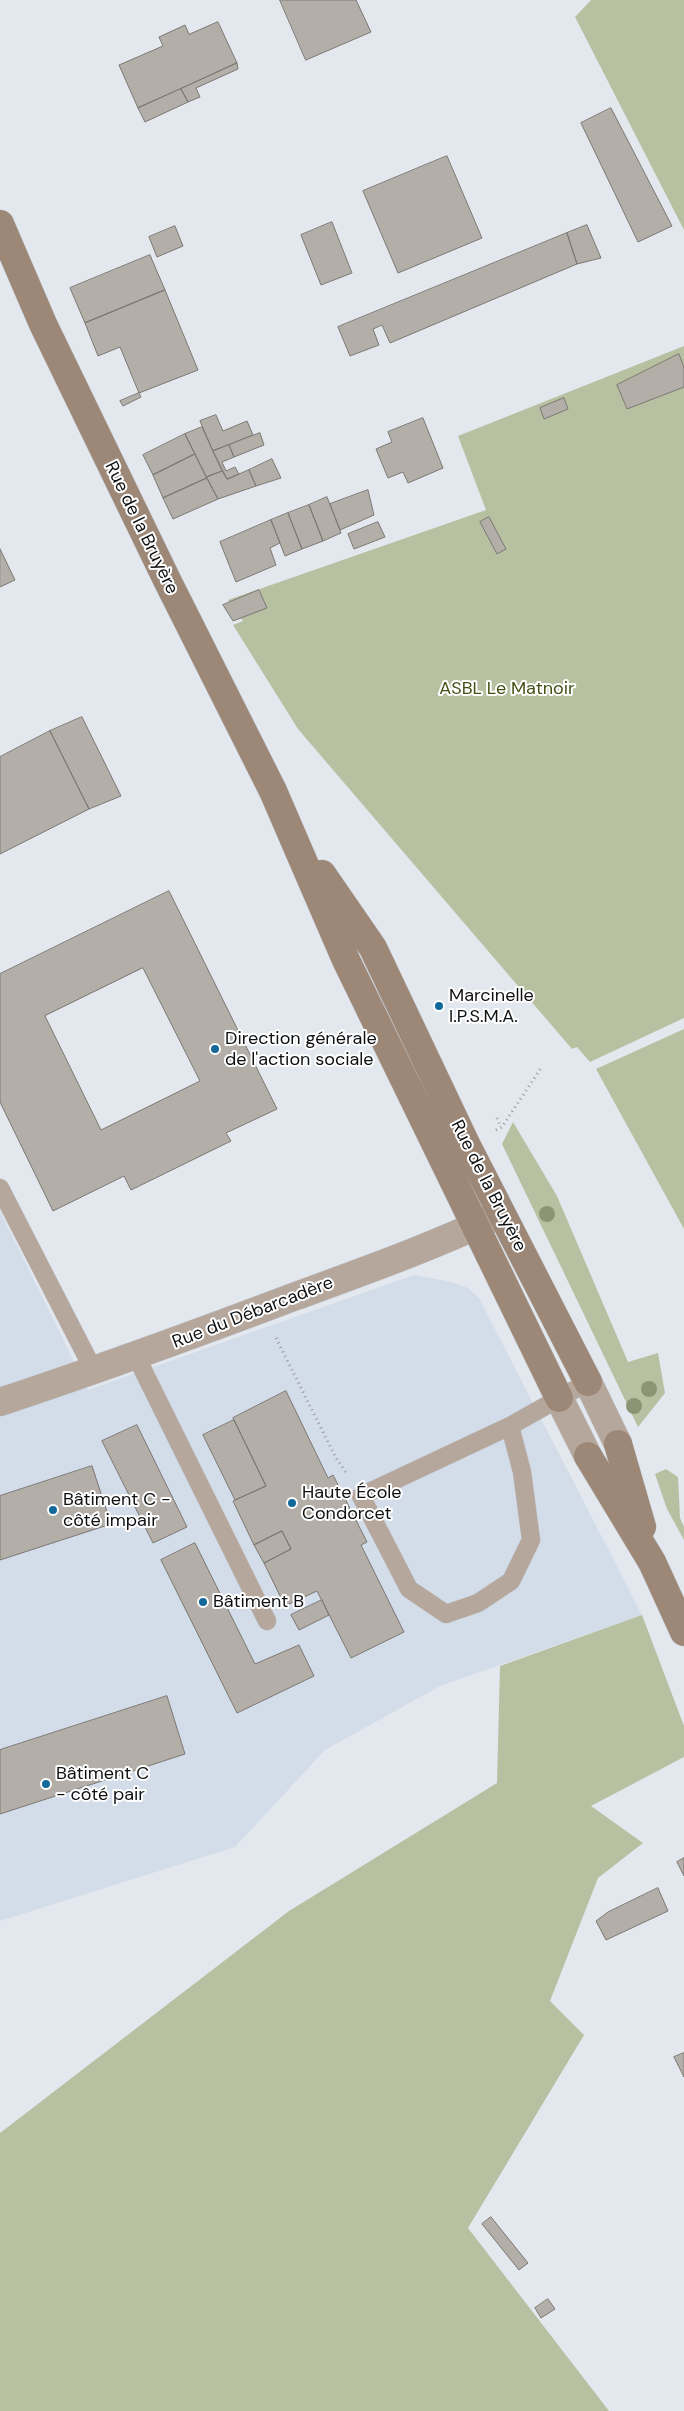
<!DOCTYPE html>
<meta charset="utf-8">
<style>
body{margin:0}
canvas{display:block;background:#e3e8ee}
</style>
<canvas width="684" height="2411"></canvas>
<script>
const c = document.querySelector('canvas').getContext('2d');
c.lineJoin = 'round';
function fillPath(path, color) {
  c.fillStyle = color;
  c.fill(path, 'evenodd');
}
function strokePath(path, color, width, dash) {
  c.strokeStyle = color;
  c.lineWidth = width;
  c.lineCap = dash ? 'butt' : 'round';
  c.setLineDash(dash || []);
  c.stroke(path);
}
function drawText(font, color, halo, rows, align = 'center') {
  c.font = font + ' "DM Sans",sans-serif';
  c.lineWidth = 4;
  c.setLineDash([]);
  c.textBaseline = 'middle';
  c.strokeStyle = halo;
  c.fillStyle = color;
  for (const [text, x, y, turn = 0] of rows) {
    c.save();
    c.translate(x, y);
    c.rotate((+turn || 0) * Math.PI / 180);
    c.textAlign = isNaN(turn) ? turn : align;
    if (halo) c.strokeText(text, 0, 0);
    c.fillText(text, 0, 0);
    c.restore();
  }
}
fillPath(new Path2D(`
 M0,1211L88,1390L414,1275L451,1282L468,1288L479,1298L642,1615L440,1686L325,1750L235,1847L0,1921Z`), '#d3dce9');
fillPath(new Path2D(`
 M591,0H684V230L575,17Z
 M684,346V1018L590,1062L577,1047L572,1049L298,729L233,625L243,621L228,600L486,510L458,436Z
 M684,1029V1229L596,1069Z
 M513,1122L557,1196L628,1362L658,1353L665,1393L638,1427L502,1144Z
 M666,1469L678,1477L680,1518L684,1527V1540L667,1509L655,1474Z
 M642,1615L684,1726V1757L591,1806L643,1843L598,1878L550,2001L584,2035L468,2228L609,2411H0V2133L289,1911L497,1783L500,1666Z`), '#b8c0a2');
const building = new Path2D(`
 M280,0H356L371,32L306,60Z
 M218,22L237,63L138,108L119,65L163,46L159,37L185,25L189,34Z
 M237,63L238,69L196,88L200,97L188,102L181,89Z
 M181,89L188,102L145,122L138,108Z
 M611,108L672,226L638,242L581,123Z
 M447,156L482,238L398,273L363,191Z
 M332,222L352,273L321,285L301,235Z
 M587,225L601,258L577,264L567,233Z
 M175,226L183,246L157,257L149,237Z
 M567,233L577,264L390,343L382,325L373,329L379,345L350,356L338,327Z
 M150,255L165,290L85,323L70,288Z
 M165,290L198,370L139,393L120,347L98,356L85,323Z
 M679,354L684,367V387L627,409L617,385Z
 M139,393L141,397L123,406L120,401Z
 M564,398L568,409L544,419L540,408Z
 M216,415L223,431L247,421L253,435L213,451L200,421Z
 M423,418L443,468L408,483L403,472L388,478L376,449L392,442L388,432Z
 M202,427L222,471L206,477L185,434Z
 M260,433L264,445L234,457L229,445Z
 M185,434L195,454L153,475L143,455Z
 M229,445L234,457L222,462L226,471L235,467L239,474L227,479L213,451Z
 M195,454L207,478L163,498L153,475Z
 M272,459L281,478L256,486L249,470Z
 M249,470L256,486L218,499L206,477L222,471L227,479Z
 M207,478L218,499L173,519L163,498Z
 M368,490L374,515L340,530L330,504Z
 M327,497L341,533L323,541L309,505Z
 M309,505L323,541L302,549L288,513Z
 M288,513L302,549L285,556L271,520Z
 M489,517L506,549L497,554L480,522Z
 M271,520L280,543L270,548L276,565L236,582L220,542Z
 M378,522L385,537L354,549L348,534Z
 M0,549L15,580L0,587Z
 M259,590L267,608L233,621L223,605Z
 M82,717L121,796L89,809L50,731Z
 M50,731L89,809L0,854V757Z
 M169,891L277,1109L226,1133L231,1141L131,1190L124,1176L53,1211L0,1102V974ZM143,968L200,1081L101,1130L45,1016Z
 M286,1391L328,1478L333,1475L367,1542L361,1545L404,1632L351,1658L317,1591L285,1606L264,1563L291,1549L282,1531L254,1545L233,1501L266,1486L233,1418Z
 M234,1420L266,1486L235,1500L203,1435Z
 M137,1425L187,1527L153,1543L102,1441Z
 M92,1466L111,1524L0,1560V1496Z
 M282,1531L291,1549L264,1563L254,1545Z
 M195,1543L255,1664L299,1645L314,1676L237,1713L161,1560Z
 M322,1600L329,1615L299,1630L291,1615Z
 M167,1696L185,1754L0,1814V1750Z
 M684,1858V1876L677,1862Z
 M658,1888L668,1911L606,1940L596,1921L608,1912Z
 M684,2053V2077L674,2057Z
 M491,2217L528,2263L519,2270L482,2224Z
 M548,2299L555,2309L541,2318L535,2308Z`);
fillPath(building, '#b3aea8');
strokePath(building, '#7c7873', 1);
const lane = new Path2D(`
 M0,1188L94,1371
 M136,1356L267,1621
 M510,1426L522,1472L531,1540L511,1581L478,1603L446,1614L409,1589L361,1496L510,1426L588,1382`);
const street = new Path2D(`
 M588,1382L618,1444
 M559,1398L588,1456
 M0,1402C100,1369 198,1333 296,1296C364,1271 432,1247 497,1216`);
const secondary = new Path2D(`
 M0,224L43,324L167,580L273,791L346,960L559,1398
 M322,874L373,948L466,1144L588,1382
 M618,1444L642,1527
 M588,1456L652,1562L684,1632`);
strokePath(lane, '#c1c5cb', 19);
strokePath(street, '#c1c5cb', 29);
strokePath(secondary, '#c1c5cb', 29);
strokePath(new Path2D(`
 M497,1118L501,1127
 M496,1130L502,1127L541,1068
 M276,1338L336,1458L347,1474`), '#969a9e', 3, [1, 4]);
strokePath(lane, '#b6a79c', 18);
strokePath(street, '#b6a79c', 28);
strokePath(secondary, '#9d8877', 28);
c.fillStyle = '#8c9476';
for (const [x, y] of [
 [547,1214],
 [649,1389],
 [634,1406]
]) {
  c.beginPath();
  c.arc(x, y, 8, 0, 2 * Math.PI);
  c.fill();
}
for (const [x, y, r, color] of [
 [439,1006,5,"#116899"],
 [215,1049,5,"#116899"],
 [292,1503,5,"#116899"],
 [53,1510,5,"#116899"],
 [203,1602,5,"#116899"],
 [46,1784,5,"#116899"]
]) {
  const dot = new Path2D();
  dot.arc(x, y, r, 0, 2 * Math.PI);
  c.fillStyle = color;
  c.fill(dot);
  strokePath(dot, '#fff', 2);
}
drawText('18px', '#0e0f11', '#fff', [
 ["Rue de la Bruyère",141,528,64],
 ["Rue de la Bruyère",488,1186,63],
 ["Rue du Débarcadère",253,1313,-21]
]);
drawText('18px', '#444f14', '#fff', [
 ["ASBL Le Matnoir",507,689]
]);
drawText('18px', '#0e0f11', '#fff', [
 ["Marcinelle",449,996],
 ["I.P.S.M.A.",449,1017],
 ["Direction générale",225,1039],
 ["de l'action sociale",225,1060],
 ["Haute École",302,1493],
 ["Condorcet",302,1514],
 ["Bâtiment C -",63,1500],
 ["côté impair",63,1521],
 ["Bâtiment B",213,1602],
 ["Bâtiment C",56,1774],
 ["- côté pair",56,1795]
], 'left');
</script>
